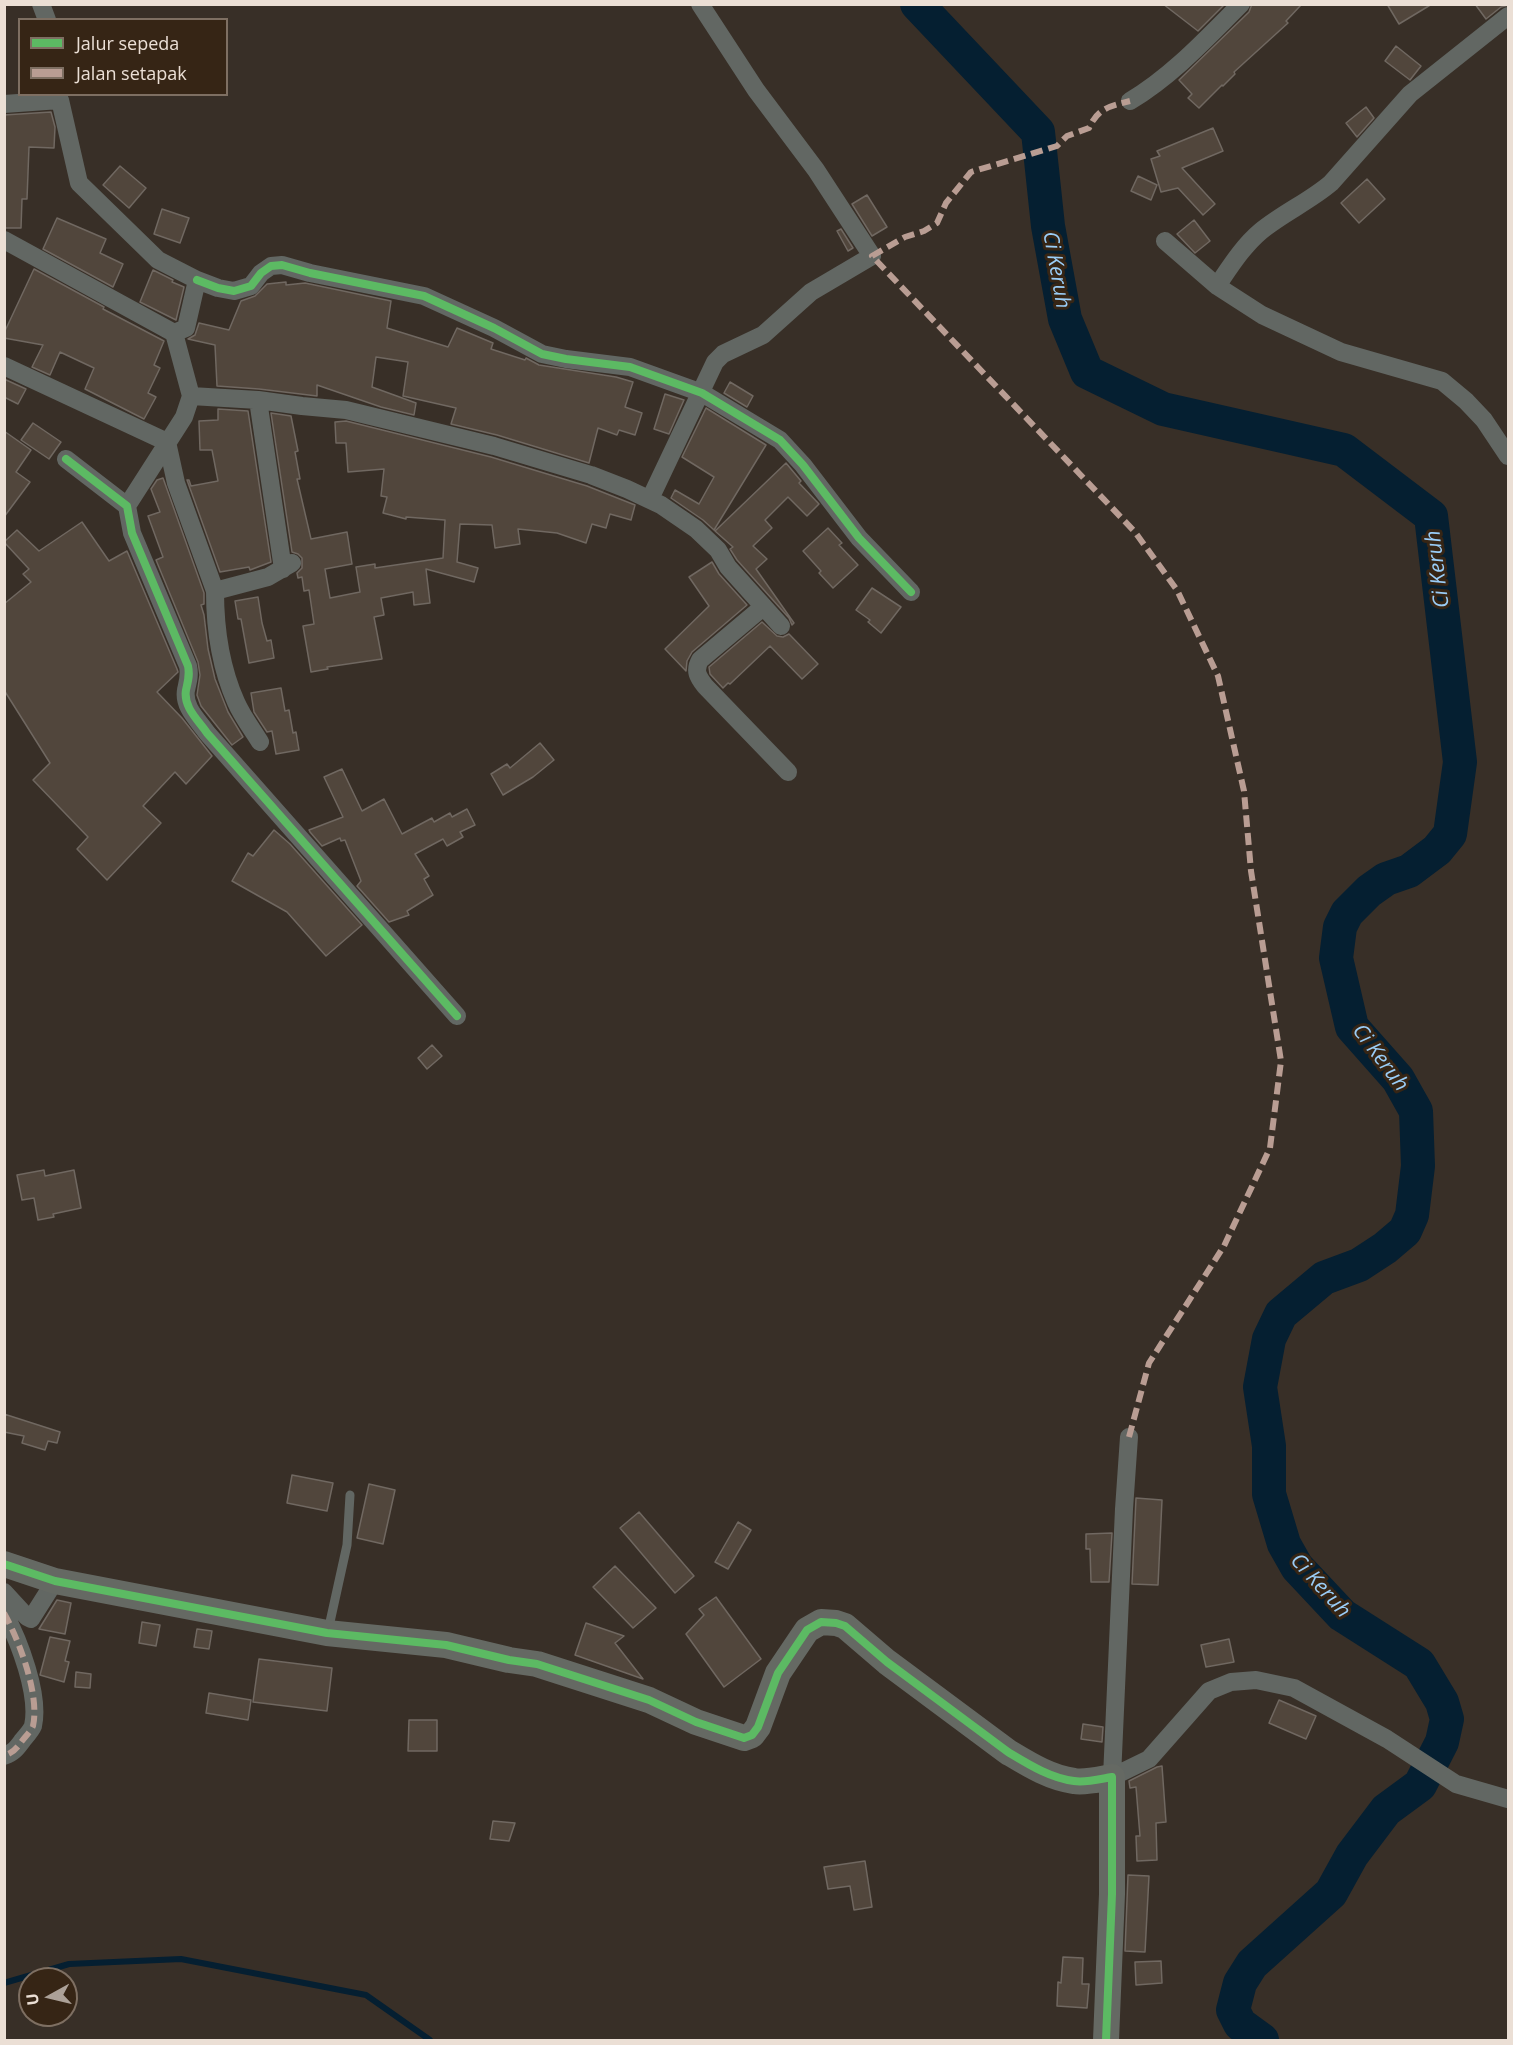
<!DOCTYPE html>
<style>
body{margin:0}
#map{position:relative;width:1513px;height:2045px;overflow:hidden;background:#382f27;font-family:"Open Sans",sans-serif}
canvas{display:block}
.frame{position:absolute;inset:0;border:6px solid #ebdfd5;pointer-events:none}
.legend{position:absolute;left:18px;top:18px;width:210px;height:78px;box-sizing:border-box;background:#362515;border:2px solid #7e6f62;margin:0;padding:8px 10px;list-style:none;font-size:18px;color:#ebdfd5}
.legend li{display:flex;align-items:center;gap:12px;height:30px}
.legend b{width:30px;border:2px solid #7e6f62}
.north{position:absolute;left:18px;top:1967px;width:60px;height:60px;box-sizing:border-box;background:#362515;border:2px solid #7e6f62;border-radius:50%;rotate:262deg;font-size:16px;font-weight:700;line-height:24px;text-align:center;color:#ebdfd5}
.north::after{content:'';display:block;margin:auto;width:21px;height:27px;background:#aca198;clip-path:polygon(50% 0,100% 100%,50% 72%,0 100%)}
</style>
<div id="map">
<canvas width="1513" height="2045"></canvas>
<div class="frame"></div>
<ul class="legend">
<li><b style="height:8px;background:#5cba63"></b>Jalur sepeda</li>
<li><b style="height:8px;background:#b99d93"></b>Jalan setapak</li>
</ul>
<div class="north">U</div>
</div>
<script>
const c = document.querySelector('canvas').getContext('2d');
c.lineJoin = 'round';
function strokePath(path, color, width, dash) {
  c.strokeStyle = color;
  c.lineWidth = width;
  c.lineCap = dash ? 'butt' : 'round';
  c.setLineDash(dash || []);
  c.stroke(path);
}
function fillPath(path, color) {
  c.fillStyle = color;
  c.fill(path, 'evenodd');
}
function drawText(font, color, halo, rows, align = 'center') {
  c.font = font + ' "Open Sans",sans-serif';
  c.lineWidth = 6;
  c.setLineDash([]);
  c.textBaseline = 'middle';
  c.strokeStyle = halo;
  c.fillStyle = color;
  for (const [text, x, y, turn = 0] of rows) {
    c.save();
    c.translate(x, y);
    c.rotate((+turn || 0) * Math.PI / 180);
    c.textAlign = isNaN(turn) ? turn : align;
    if (halo) c.strokeText(text, 0, 0);
    c.fillText(text, 0, 0);
    c.restore();
  }
}
strokePath(new Path2D(`
 M4,1983L69,1964L181,1959L366,1995L430,2040`), '#051f31', 6);
strokePath(new Path2D(`
 M917,4L1038,132L1048,226L1065,319L1087,372L1163,409L1344,450L1431,516L1460,762L1450,834L1437,850L1409,871L1386,879L1369,891L1347,913L1340,927L1336,958L1352,1027L1398,1079L1416,1111L1418,1166L1412,1215L1405,1231L1385,1248L1359,1265L1324,1278L1281,1314L1269,1339L1260,1387L1269,1446V1494L1284,1544L1297,1567L1342,1615L1419,1664L1442,1702L1447,1719L1442,1742L1420,1785L1386,1810L1352,1855L1331,1893L1252,1964L1240,1983L1233,2010L1240,2024L1262,2040`), '#051f31', 34);
const building = new Path2D(`
 M1163,4H1225L1198,31Z
 M1252,4H1302L1286,21L1288,23L1234,72L1235,74L1223,86L1222,85L1199,108L1188,98L1192,94L1179,80L1249,12Z
 M1387,4H1432L1399,24Z
 M1475,4H1509V5L1501,7L1486,19Z
 M1396,46L1421,66L1410,80L1385,61Z
 M1366,107L1374,118L1357,137L1346,123Z
 M51,112L55,127L54,148L29,147L27,199H22L21,228H4V115Z
 M1213,128L1223,151L1182,168L1215,204L1203,215L1178,188L1161,192L1151,159L1160,156L1157,151Z
 M120,166L146,188L129,208L103,185Z
 M1138,176L1157,185L1151,200L1131,191Z
 M1367,179L1385,199L1359,223L1341,203Z
 M867,195L887,227L872,236L852,204Z
 M162,209L189,218L180,243L154,234Z
 M57,218L106,239L100,253L123,264L113,287L43,249Z
 M1194,220L1210,241L1195,253L1177,234Z
 M841,229L853,248L848,251L837,231Z
 M34,269L104,307L103,309L164,341L154,365L160,368L148,393L156,397L144,419L85,389L94,368L60,352L50,375L32,367L43,345L4,338V333Z
 M153,270L173,280L172,282L184,287L176,320L140,302Z
 M286,282V285L305,283L391,301L387,328L448,347L457,328L493,343L491,349L525,360L526,358L539,365L616,377L633,382L625,407L642,413L635,435L619,430L617,435L598,428L589,463L497,435L451,424L456,408L403,396L408,362L376,357L372,387L416,403L414,415L381,407L317,385V396L259,389L217,386L215,345L188,339L195,335L199,323L229,330L241,301L255,296L267,284Z
 M4,379L26,389L18,404L4,397Z
 M730,382L753,396L747,407L724,393Z
 M665,394L684,400L669,434L654,429Z
 M706,408L766,445L714,530L703,520L671,498L675,490L699,504L714,477L682,457Z
 M218,409L248,411L271,562L250,570L249,567L220,572L187,480H189L191,486L218,481L212,450H200L199,421L218,420Z
 M271,413L291,416L298,451L295,452L300,479H297L311,539L347,532L352,564L325,569L330,598L360,592L356,567L375,564V568L443,558L445,520L406,517V519L383,513L387,497L381,496L384,469L348,472L346,443H336L335,422L346,421L491,457L587,486L635,505L631,520L610,514L606,528L592,524L586,543L557,533L518,529L520,544L495,548L492,525L460,524L457,562L478,568L474,582L426,569L430,603L414,605L413,592L381,598L384,615L374,617L382,659L327,667L328,669L311,672L303,626L314,624L309,590L304,591L302,577L298,578L297,573L302,568V558L298,554L292,552Z
 M33,423L61,442L49,459L21,440Z
 M4,431L31,450L16,472L30,482L4,517Z
 M786,463L801,481L799,483L819,504L807,516L788,497L765,520L772,528L753,546L767,559L756,569L794,623L792,625L789,618L737,560L730,549L733,547L715,531Z
 M163,478L204,593V604L201,605L204,615L208,649L215,679L228,712L243,737L232,745L201,706L197,695L200,675L198,662L156,560L163,557L148,516L160,512L151,489L157,480Z
 M82,522L109,561L127,551L177,669L178,672L157,692L182,718L212,756L186,784L175,772L143,806L161,823L107,880L77,849L88,837L33,780L50,763L4,690V604L31,582L23,574L29,569L4,542L17,530L39,551Z
 M828,528L842,543L839,545L858,565L833,588L819,573L821,571L803,551Z
 M712,562L719,574L747,605L692,652L687,661L686,671L665,649L709,606L689,577Z
 M872,588L901,607L881,633L868,622L870,620L856,610Z
 M258,597L262,623L267,641L271,640L274,658L249,663L241,619H238L235,601Z
 M762,622L777,636L783,637L789,634L818,664L802,679L770,646L730,684L728,683L723,688L710,674L709,667Z
 M281,688L285,711L289,710L293,733L296,732L299,750L276,754L272,731L267,732L254,712L251,693Z
 M540,743L554,760L533,777L503,795L491,774L507,764L510,768Z
 M342,769L362,811L384,799L402,834L432,818L434,822L450,813L452,817L467,809L475,825L460,832L463,837L447,846L443,839L415,854L429,876L424,879L433,895L407,911L409,915L389,922L357,886L361,881L345,840L341,841L340,838L322,846L310,832L309,830L343,817L324,777Z
 M274,830L290,844L362,925L326,956L287,912L232,881L248,853L253,856Z
 M432,1045L442,1056L427,1069L418,1058Z
 M44,1170L45,1176L74,1170L81,1208L53,1214L54,1217L38,1220L34,1198L22,1200L17,1175Z
 M4,1414L60,1432L57,1443L48,1441L45,1450L22,1443L24,1436L4,1432Z
 M292,1475L333,1483L327,1511L287,1503Z
 M369,1484L395,1490L383,1544L357,1538Z
 M1136,1498L1162,1500L1158,1585L1132,1584Z
 M639,1512L694,1576L675,1593L620,1528Z
 M738,1522L751,1530L728,1569L715,1562Z
 M1112,1533L1109,1582H1091L1090,1549H1086V1534Z
 M615,1566L656,1608L633,1628L593,1587Z
 M716,1597L761,1659L724,1687L686,1634L704,1615L699,1609Z
 M57,1600L71,1603L65,1634L39,1629Z
 M142,1622L160,1625L156,1646L139,1643Z
 M586,1623L624,1636L615,1643L643,1679L575,1655Z
 M197,1629L212,1631L209,1649L194,1647Z
 M50,1637L70,1641L65,1661L69,1662L64,1682L40,1675Z
 M1229,1639L1234,1662L1206,1667L1201,1645Z
 M259,1659L332,1668L327,1711L253,1702Z
 M76,1672L91,1674L90,1688L75,1687Z
 M209,1693L251,1700L248,1720L206,1713Z
 M1279,1700L1316,1716L1306,1739L1269,1723Z
 M409,1720H437V1751H408Z
 M1083,1724L1103,1727L1102,1742L1081,1739Z
 M1162,1766L1166,1822L1156,1823L1157,1860L1137,1861L1136,1836H1140L1136,1787L1130,1788L1129,1781L1157,1767Z
 M493,1821L515,1823L509,1841L490,1839Z
 M865,1861L872,1907L854,1910L850,1886L828,1889L824,1867Z
 M1128,1875L1149,1876L1145,1952L1125,1951Z
 M1063,1957L1083,1958L1082,1984H1089L1087,2008L1057,2006L1058,1982L1061,1983Z
 M1161,1961L1162,1983L1136,1985L1135,1962Z`);
fillPath(building, '#51463c');
strokePath(building, '#706861', 1.5);
strokePath(new Path2D(`
 M328,1631L347,1545L350,1495`), '#626763', 9);
strokePath(new Path2D(`
 M41,4L47,20
 M1130,101C1172,76 1206,39 1241,4
 M4,104L60,100L79,183L158,260L197,280L186,328L174,333
 M4,240L174,333L191,396L184,417L127,506
 M1165,241L1217,286L1262,315L1341,352L1442,381L1466,401L1484,420L1508,456
 M197,280L218,288L234,291L251,286L261,273L271,266L282,265L310,273L424,296L494,328L542,354L566,359L630,367L702,393L780,440L803,465L859,538L911,592
 M1217,286C1230,267 1243,246 1261,231C1283,213 1310,201 1331,183L1410,94L1508,16
 M4,366L167,442L176,483L215,591L268,577L292,563
 M191,396L258,400L283,569
 M258,400L302,406L346,410L494,446L591,475L627,489L661,505L696,529L718,550L728,567L781,626
 M66,459L127,506L132,533L188,666C190,675 188,681 186,690C183,707 198,720 207,733L457,1016
 M650,499L715,362L723,354L763,335L811,292L872,256L816,170L756,90L700,4
 M215,591C215,630 220,666 236,702C242,716 252,729 260,742
 M763,607L700,660C694,671 698,677 705,686L788,772
 M1129,1437L1124,1509L1112,1777L1149,1759L1209,1691L1231,1682L1256,1680L1294,1688L1387,1739L1456,1784L1508,1799
 M4,1592L27,1617L31,1619L55,1581
 M4,1613C19,1640 40,1695 33,1726C31,1731 25,1737 22,1741C16,1749 14,1752 4,1756`), '#626763', 18);
strokePath(new Path2D(`
 M4,1564L55,1581L327,1633L446,1645L509,1660L537,1664L649,1700L696,1722L744,1738L752,1735L758,1727L778,1673L807,1630L821,1622L836,1623L845,1626L887,1662L1008,1752C1028,1764 1050,1778 1074,1781C1085,1783 1100,1779 1112,1777V1894L1106,2040`), '#656963', 26);
strokePath(new Path2D(`
 M1129,1437L1149,1363L1224,1246L1270,1148L1281,1061L1251,871L1244,791L1218,676L1177,590L1135,532L872,256L905,237L924,231L937,223L946,203L971,172L1057,146L1067,136L1089,128C1098,108 1110,106 1130,101
 M4,1613C19,1640 40,1695 33,1726C31,1731 25,1737 22,1741C16,1749 14,1752 4,1756`), '#b99d93', 6, [12, 6]);
strokePath(new Path2D(`
 M197,280L218,288L234,291L251,286L261,273L271,266L282,265L310,273L424,296L494,328L542,354L566,359L630,367L702,393L780,440L803,465L859,538L911,592
 M66,459L127,506L132,533L188,666C190,675 188,681 186,690C183,707 198,720 207,733L457,1016
 M4,1564L55,1581L327,1633L446,1645L509,1660L537,1664L649,1700L696,1722L744,1738L752,1735L758,1727L778,1673L807,1630L821,1622L836,1623L845,1626L887,1662L1008,1752C1028,1764 1050,1778 1074,1781C1085,1783 1100,1779 1112,1777V1894L1106,2040`), '#5cba63', 8);
drawText('italic 21px', '#9acdf7', '#362515', [
 ["Ci Keruh",1056,270,80],
 ["Ci Keruh",1438,569,-97],
 ["Ci Keruh",1380,1058,53],
 ["Ci Keruh",1320,1586,48]
]);
</script>
